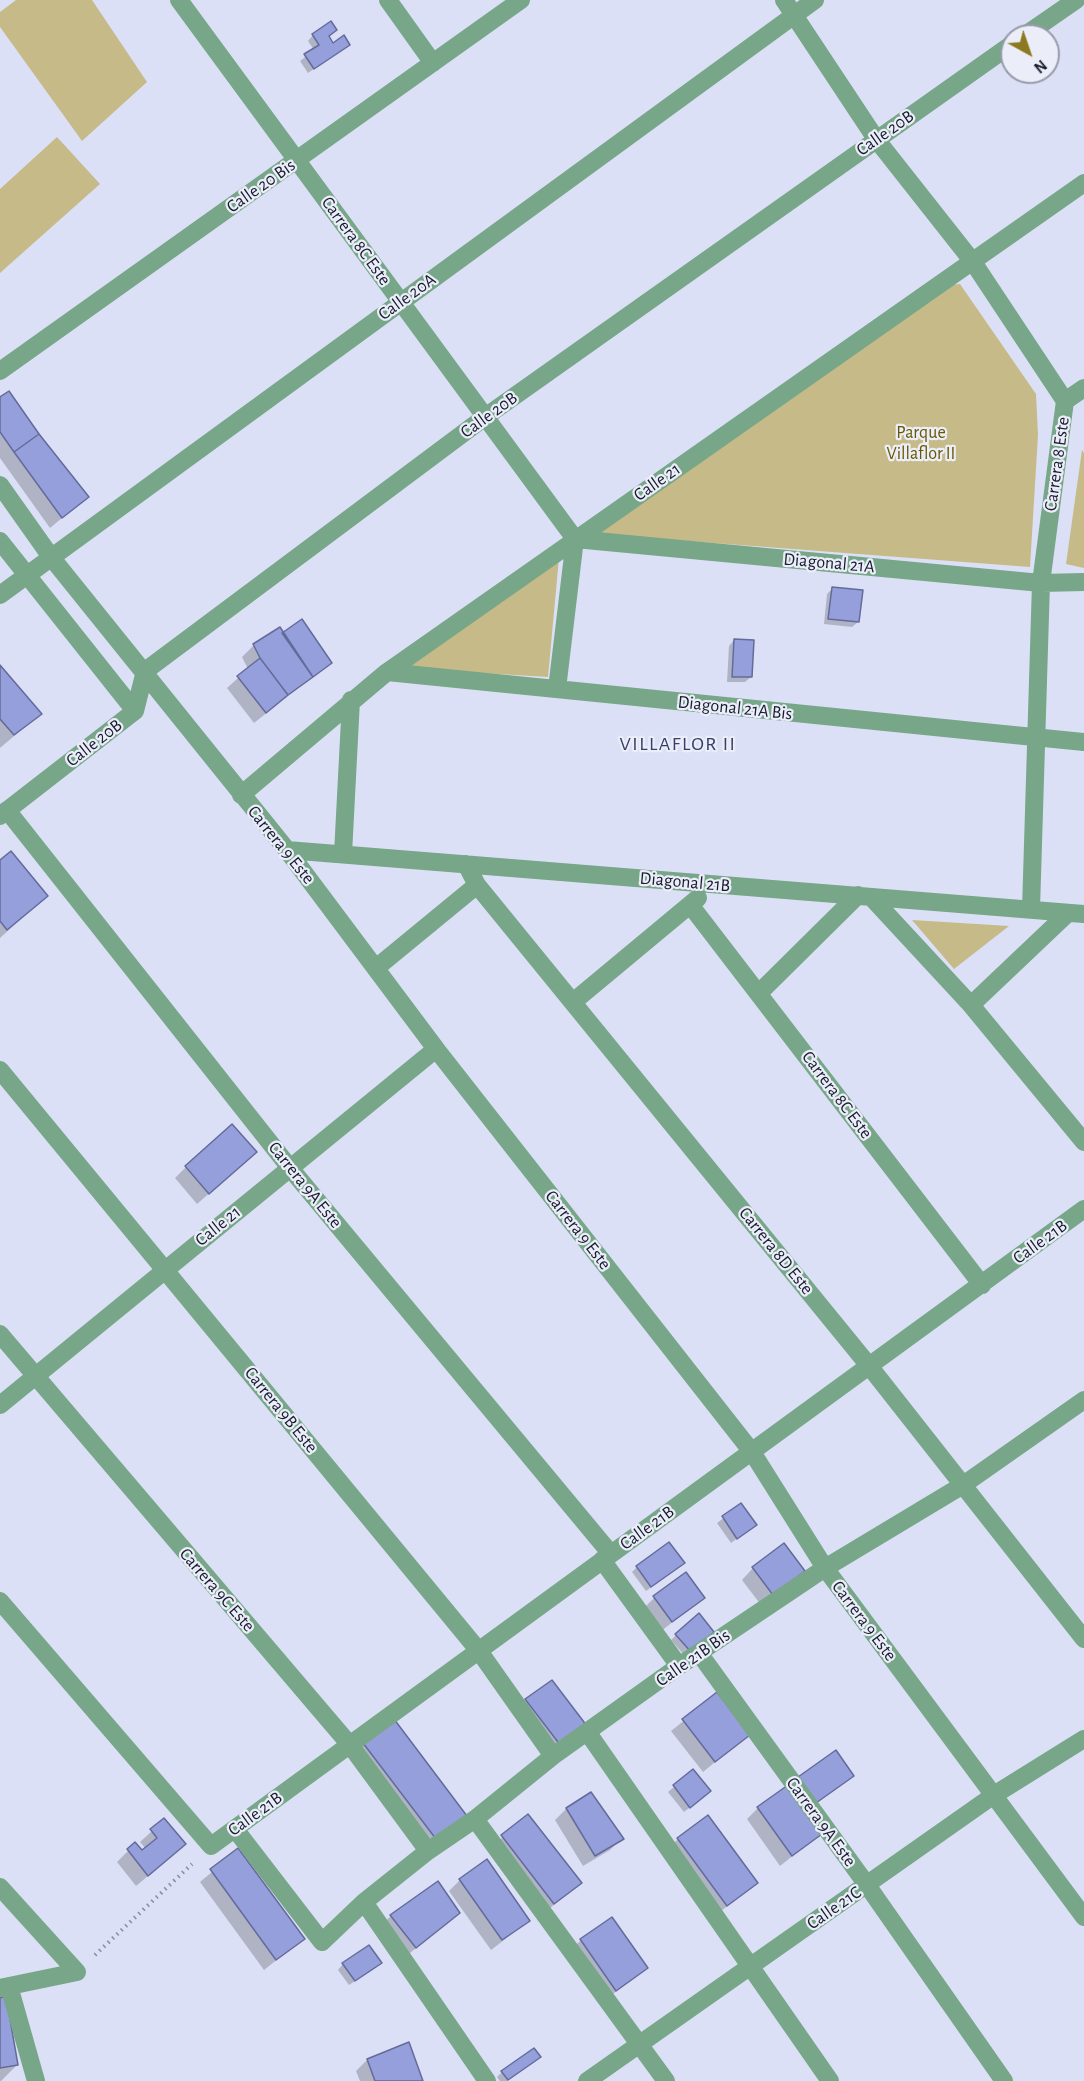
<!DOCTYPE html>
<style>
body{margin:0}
#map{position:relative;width:1084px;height:2081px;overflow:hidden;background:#dbe0f6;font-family:"Alegreya Sans",sans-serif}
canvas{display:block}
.north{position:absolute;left:1000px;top:24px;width:60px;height:60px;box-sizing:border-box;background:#ebeef9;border:2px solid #979aa8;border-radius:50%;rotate:140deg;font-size:16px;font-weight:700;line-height:24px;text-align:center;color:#181b2e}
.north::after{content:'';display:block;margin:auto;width:21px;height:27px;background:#8d791f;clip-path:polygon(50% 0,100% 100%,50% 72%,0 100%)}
</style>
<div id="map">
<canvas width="1084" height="2081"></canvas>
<div class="north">N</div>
</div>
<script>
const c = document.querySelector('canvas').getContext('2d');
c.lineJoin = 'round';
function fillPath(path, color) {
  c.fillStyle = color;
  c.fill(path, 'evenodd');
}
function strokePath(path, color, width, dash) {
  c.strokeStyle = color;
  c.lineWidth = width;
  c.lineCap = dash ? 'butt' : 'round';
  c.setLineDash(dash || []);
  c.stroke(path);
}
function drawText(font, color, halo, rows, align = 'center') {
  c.font = font + ' "Alegreya Sans",sans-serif';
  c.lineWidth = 4.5;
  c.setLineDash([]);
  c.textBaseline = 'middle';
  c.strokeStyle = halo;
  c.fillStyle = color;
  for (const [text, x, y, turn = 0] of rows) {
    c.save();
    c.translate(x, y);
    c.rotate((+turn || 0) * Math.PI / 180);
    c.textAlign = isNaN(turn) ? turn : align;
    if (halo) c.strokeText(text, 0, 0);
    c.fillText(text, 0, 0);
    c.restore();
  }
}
fillPath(new Path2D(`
 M16,0H92L147,82L82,141L0,27V12Z
 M57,137L100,184L0,273V189Z
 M960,284L1036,394L1038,435L1030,567L595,534L949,285Z
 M1082,450L1084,453V568L1066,564Z
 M559,558L548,677L398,668Z
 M912,920L1009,926L954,969Z`), '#c6ba88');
fillPath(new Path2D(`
 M313,35L327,37L332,45H348L308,73L300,61L314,50L308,41Z
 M9,393L87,497L50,528L0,458V399Z
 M832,589L858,622L852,627L824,624L827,594Z
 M283,634L330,663L254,723L227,688L248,669L242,657L254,645Z
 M734,640L751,677L745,682H727L729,646Z
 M0,667L40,714L0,748Z
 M0,862L46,896L0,938Z
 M244,1163L197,1204L175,1178L186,1167Z
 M741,1505L755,1525L731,1543L717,1523Z
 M637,1567L678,1568L646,1591L632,1572Z
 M753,1568L803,1570L761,1605L742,1580Z
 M654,1598H703L660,1632L643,1609Z
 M676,1635L707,1637L685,1656L671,1640Z
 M717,1694L748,1735L703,1772L671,1731Z
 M526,1701L580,1731L555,1750L521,1706Z
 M394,1721L465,1816L430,1844L358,1749Z
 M693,1771L704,1796L684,1812L668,1792Z
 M852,1776L805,1812L820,1834L780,1866L747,1819L758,1808Z
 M590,1794L622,1838L610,1850L583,1866L555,1820L566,1809Z
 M528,1816L580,1883L543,1914L490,1848Z
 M164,1820L173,1855L136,1886L117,1862L135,1844L142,1852L146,1849L140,1842Z
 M678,1839L756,1883L715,1916L667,1850Z
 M238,1850L303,1939L264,1970L200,1882Z
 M460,1880L529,1921L491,1950L449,1891Z
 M437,1883L458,1913L404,1958L379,1927L391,1916Z
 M581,1940L646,1968L604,2001L570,1951Z
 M343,1964L375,1968L349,1985L338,1970Z
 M0,1999L17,2065L1,2081H0Z
 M367,2060L422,2081H360L356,2071Z
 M534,2062L507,2081H500L497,2077L502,2072Z`), '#0003');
const building = new Path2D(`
 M331,21L337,30L329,36L333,43L344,35L350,45L314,69L304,54L319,45L312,34Z
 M9,391L39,434L14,452L0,432V397Z
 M39,434L89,497L62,518L14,452Z
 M832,587L863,590L859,622L828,619Z
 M302,619L332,663L313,677L282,633Z
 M280,627L313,677L288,695L260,658L253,644Z
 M734,639L754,640L752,677H732Z
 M260,658L288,695L266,713L237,676Z
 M0,665L42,714L14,735L0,719Z
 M11,851L48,896L7,930L0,921V860Z
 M232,1124L257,1152L209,1194L185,1166Z
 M741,1503L757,1525L737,1539L722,1516Z
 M669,1542L685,1563L651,1587L636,1566Z
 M784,1543L805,1571L773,1595L752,1567Z
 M686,1572L705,1598L672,1622L653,1596Z
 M699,1613L714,1632L691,1652L675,1634Z
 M552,1680L587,1726L561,1746L525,1699Z
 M717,1692L750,1735L715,1762L682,1719Z
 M394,1719L467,1816L436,1839L363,1743Z
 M836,1750L854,1776L816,1803L798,1777Z
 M693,1769L711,1791L690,1808L673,1785Z
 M788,1785L822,1834L792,1856L757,1807Z
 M591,1792L624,1839L595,1856L566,1808Z
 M528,1814L582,1883L554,1904L501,1835Z
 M708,1815L758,1883L727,1906L677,1838Z
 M164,1818L186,1844L148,1876L127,1849L135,1842L142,1850L157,1838L150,1829Z
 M238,1848L305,1939L276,1960L210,1869Z
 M487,1859L530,1921L502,1940L459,1879Z
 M438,1881L460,1913L416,1948L390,1915Z
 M612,1917L648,1968L616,1991L580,1939Z
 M369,1945L382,1963L355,1981L342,1963Z
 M6,1996L18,2065L0,2068V1998Z
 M409,2042L423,2081H375L367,2059Z
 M534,2048L541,2057L508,2080L501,2071Z`);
fillPath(building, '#959fdc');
strokePath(building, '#636b9b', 1.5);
strokePath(new Path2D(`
 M95,1955L192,1864`), '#878ba0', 4, [1.5, 4.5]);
strokePath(new Path2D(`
 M179,0L575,539
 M388,0L433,63
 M784,0L876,139L973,262L1065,401L1041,583L1031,909
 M1024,36L1076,0
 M0,371L521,0
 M1065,401L1084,388
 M0,485L51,557L287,850L436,1049L752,1452L825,1568L1084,1917
 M575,539L1041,583L1084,582
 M0,541L135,711
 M0,595L815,0
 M387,672L1084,742
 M557,689L575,539
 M241,795L387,672L1084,183
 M7,810L290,1168L611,1554
 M0,816L135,711L145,671L485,417L1012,44
 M287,850L1084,914
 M343,854L351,700
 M466,864L477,885L870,1367L1084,1639
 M871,897L971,1005L1084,1142
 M691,906L982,1285
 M376,968L477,885
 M759,993L858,895
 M573,1002L698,898
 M971,1005L1068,913
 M0,1070L479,1651L553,1756
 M0,1334L350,1745L428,1851
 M0,1405L436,1049
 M602,1560L679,1666
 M0,1601L211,1846L1084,1209
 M699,1653L867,1885L1004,2081
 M588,1733L830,2081
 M475,1819L666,2081
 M235,1829L322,1942L364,1902L428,1851L475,1819L553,1756L679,1666L825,1568L963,1485L1084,1400
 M0,1887L77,1972L0,1988
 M364,1902L487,2081
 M9,1986L36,2081
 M587,2081L994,1795L1084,1739`), '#77a688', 18);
drawText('18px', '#181b2e', '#ebeef9', [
 ["Calle 20B",885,133,-35],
 ["Calle 20 Bis",261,186,-35],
 ["Carrera 8C Este",356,241,54],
 ["Calle 20A",407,297,-36],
 ["Calle 20B",489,415,-36],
 ["Carrera 8 Este",1057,464,-82],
 ["Calle 21",657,482,-35],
 ["Diagonal 21A",829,563,5],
 ["Diagonal 21A Bis",735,708,6],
 ["Calle 20B",94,743,-38],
 ["Carrera 9 Este",281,845,51],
 ["Diagonal 21B",685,882,5],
 ["Carrera 8C Este",837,1095,53],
 ["Carrera 9A Este",305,1185,51],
 ["Calle 21",218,1226,-39],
 ["Carrera 9 Este",578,1230,52],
 ["Calle 21B",1040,1242,-36],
 ["Carrera 8D Este",776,1251,51],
 ["Carrera 9B Este",281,1410,51],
 ["Calle 21B",647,1528,-36],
 ["Carrera 9C Este",217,1590,49],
 ["Carrera 9 Este",864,1621,53],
 ["Calle 21B Bis",693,1658,-35],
 ["Calle 21B",255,1814,-36],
 ["Carrera 9A Este",821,1822,54],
 ["Calle 21C",834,1908,-35]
]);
drawText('18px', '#685700', '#ebeef9', [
 ["Parque",921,433],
 ["Villaflor II",921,454]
]);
c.letterSpacing = '1.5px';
drawText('20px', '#393f6b', '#ebeef9', [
 ["VILLAFLOR II",678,744]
]);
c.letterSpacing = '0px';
</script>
